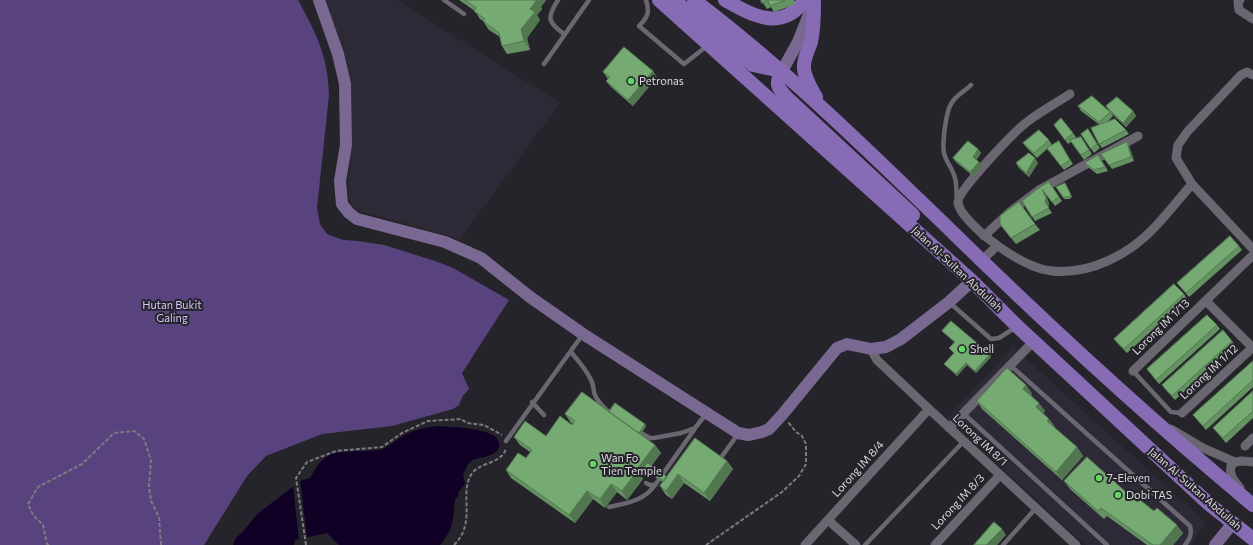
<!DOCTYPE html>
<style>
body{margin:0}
canvas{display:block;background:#26242b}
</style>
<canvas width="1253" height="545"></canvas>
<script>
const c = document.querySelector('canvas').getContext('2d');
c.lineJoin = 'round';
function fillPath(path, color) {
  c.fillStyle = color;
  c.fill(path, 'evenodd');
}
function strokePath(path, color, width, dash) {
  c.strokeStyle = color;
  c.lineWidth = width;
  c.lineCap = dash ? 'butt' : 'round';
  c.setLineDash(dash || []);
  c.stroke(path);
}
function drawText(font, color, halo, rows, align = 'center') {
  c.font = font + ' Commissioner,sans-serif';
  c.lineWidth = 4;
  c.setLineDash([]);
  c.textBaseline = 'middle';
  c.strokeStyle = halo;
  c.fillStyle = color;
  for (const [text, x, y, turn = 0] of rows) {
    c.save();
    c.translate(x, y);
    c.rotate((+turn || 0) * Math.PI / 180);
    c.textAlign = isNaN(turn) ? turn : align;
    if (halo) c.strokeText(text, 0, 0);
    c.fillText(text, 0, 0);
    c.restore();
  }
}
fillPath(new Path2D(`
 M326,0H397L560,103L460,239L356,210L348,198L352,135L351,82Z
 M1013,347L1205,522L1191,545H1086L947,418Z`), '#2d2936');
fillPath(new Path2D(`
 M0,0H298C316,33 328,56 329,95L317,208L320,224L327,234L343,240L358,241L384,245L435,261L453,268L509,300L462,373L469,389L462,397L459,405L453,409L392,426L322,434L266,456L247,476L204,545H0Z`), '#59437f');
fillPath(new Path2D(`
 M439,426C452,427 496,428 499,442C500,447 498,450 495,453C488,458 475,457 469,463C467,466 465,471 463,474L465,484L459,491L458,497L455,499C453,521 454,528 440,545H339L327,533L295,540L294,545H233L236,538L246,528L257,514L302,480L310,478C315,469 320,460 330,455C343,449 366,453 382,449C389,447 395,441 401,437C412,430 426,427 439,426Z`), '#110026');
fillPath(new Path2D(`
 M300,479L307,538L299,540L293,485Z`), '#26242b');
strokePath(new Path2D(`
 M49,545L47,544L43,525L33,515L28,504L38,487L82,464L114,433L134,431L144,439L151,460L149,487L151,501L159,517L161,545
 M306,545L296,478L307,462L336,451L382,447L402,433L428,421L461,419L467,423L484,425L502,435
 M454,545C477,522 459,495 471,475C479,461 502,465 506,448
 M706,545L782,492L799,476L806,464V444L802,436L796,432L788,422`), '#7c7a80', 2, [4, 2]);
strokePath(new Path2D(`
 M444,0L464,14
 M558,0C547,17 547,22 564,34
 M646,0C650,12 648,17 639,26L684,64L707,46
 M544,64L589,0
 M957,200C956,193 957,185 955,178C953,169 946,162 944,153C942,143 946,112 951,104C955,96 965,91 971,85
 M950,303L991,339L999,338L1016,327
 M571,352C578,361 586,369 591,380C594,385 593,390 595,395C598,403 605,408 611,414
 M1010,365L1190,526C1192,534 1190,539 1185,545
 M1133,371L1171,412L1182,413
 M532,402L544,415
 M963,413L1107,545
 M641,433L650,438H654L681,433L695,428L706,414
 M506,441L583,334
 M720,459L738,434
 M655,485L694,430
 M609,507C627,503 644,501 655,485H650L646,483
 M865,545L964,441
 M1003,545L1036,508`), '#6a6770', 4.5);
strokePath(new Path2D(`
 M1240,0L1238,2L1239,10L1253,19
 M1253,75L1247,72L1241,75L1188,131L1178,145L1176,158L1192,184L1253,249
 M1070,94C1056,103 1040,112 1027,122C1015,131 958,190 958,202C958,213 982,234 990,240C1007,253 1030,269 1052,271C1090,275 1130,254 1155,227C1168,213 1180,198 1192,184
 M984,236L1011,211L1039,190L1138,136
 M982,260L997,246
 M1206,301L1253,348
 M871,349L877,360L929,409L1076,545
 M1133,371L1253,255
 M1182,413L1253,347
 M949,428L1034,341
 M1171,429L1203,448L1235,462L1242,461L1253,462
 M1245,446L1253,438
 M1235,462L1231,466C1229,476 1234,480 1240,488
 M828,520L856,545
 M805,545L929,409
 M935,545L1000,475`), '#6a6770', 9);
strokePath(new Path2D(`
 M319,0L338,54L345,84L346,145L340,181L342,204L349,213L357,219L445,242L481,258L530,297L583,334L738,433L749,435L762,432L769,429L782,415L837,348L847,344L871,349L886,347L901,339L949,302L972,281
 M782,71L798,42L812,7
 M1215,545L1233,523`), '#796992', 12);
strokePath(new Path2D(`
 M659,0L972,281L1017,326L1209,504L1253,539
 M674,0L753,65L781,71
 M694,0C797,78 888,170 980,259C1068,344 1159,427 1253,505
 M725,0C753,16 782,32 805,0
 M814,2C814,15 814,28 811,42C808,51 803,59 804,69C805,79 811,88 816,97
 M782,71C775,85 777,86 786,97L913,215`), '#876bb5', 14);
fillPath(new Path2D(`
 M459,0H546L541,7L542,9L537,15L540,20L527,38L530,50L507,54L502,46L500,37L489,30L483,21L480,19L475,11Z
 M761,0H794L796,4L774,12L771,7L767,9Z
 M603,72L657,77L633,106L611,87L606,81L608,79Z
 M1078,106L1110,112L1113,116L1107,122L1126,130L1129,134L1102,148L1099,144L1100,125L1081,111Z
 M1106,106L1133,111L1136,116L1126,127L1109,111Z
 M1054,125L1073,133L1076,137L1074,139L1081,137L1092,154L1084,160L1071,142L1068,144Z
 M1088,129L1100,148L1094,153L1081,134Z
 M1049,140L1052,145L1050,147L1061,145L1073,164L1064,170L1047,149L1037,158L1026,147L1023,143Z
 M1127,142L1129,146L1134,161L1112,169L1101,154Z
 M978,149L981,153L976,160L982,166L973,176L956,162L953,158Z
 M1101,159L1108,171L1097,174L1088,167L1085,163Z
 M1016,163H1038L1029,177L1019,168Z
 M1049,182L1062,201L1055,206L1045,193L1049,203L1048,207L1052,213L1035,221L1022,201Z
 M1066,185L1072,197L1069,199H1064L1056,187Z
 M1000,224H1035L1040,230L1016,244Z
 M1239,246L1242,250L1189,297L1177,283Z
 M1184,294L1187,299L1127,353L1117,343L1114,339Z
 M1217,325L1220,329L1159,384L1147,369Z
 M942,331L991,357L976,373L967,365L957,376L946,366L944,364L954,353L949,348L954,342L944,333Z
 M1232,341L1235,345L1175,400L1165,389L1162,385Z
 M1253,361V387L1206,430L1193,415Z
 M1026,385L1032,394L1031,395L1045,411L1043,413L1049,419L1055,427L1054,428L1077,447L1083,456L1062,480L982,409L977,401Z
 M1253,391V418L1226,443L1213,428Z
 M609,412L646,426L641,434L655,445L661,453L652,465L667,477L727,461L733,469L710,501L684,483L672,499L666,495L660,486L663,482L647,472L643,477L640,475L643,479L627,500L617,492L605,508L593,499L575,523L511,478L506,470L526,458L530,452L520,445L514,437L546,436L572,425L573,424L571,423L565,414Z
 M1064,481L1137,502L1154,511L1183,533L1173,545H1147L1107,516L1104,519L1070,489Z`), '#659263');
fillPath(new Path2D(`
 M535,0H546L541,7L542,9L537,15L540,20L527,38L530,50L524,41L521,29L530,9Z
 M653,71L657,77L633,106L628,100Z
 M1133,111L1136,116L1126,127L1123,123Z
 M1127,142L1129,146L1134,161L1131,157Z
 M978,149L981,153L976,161L973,157Z
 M1035,158L1038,163L1029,177L1026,173Z
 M979,162L982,166L973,176L970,172Z
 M1042,189L1045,193L1049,203L1048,207L1052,213L1045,202Z
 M990,354L991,357L976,373L975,371Z
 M966,363L967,365L957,376L956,374Z
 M1026,385L1032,394L1029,397L1023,389Z
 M1039,403L1045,411L1042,415L1036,407Z
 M1049,419L1055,427L1052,430L1047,421Z
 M645,424L646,426L639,437L637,435Z
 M655,445L661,453L648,470L644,467L647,472L643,477L637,469Z
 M1077,447L1083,456L1062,480L1056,472Z
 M727,461L733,469L710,501L704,493Z
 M637,471L643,479L627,500L622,491Z
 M678,474L684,483L672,499L666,491Z
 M611,484L617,492L605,508L600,499Z
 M587,491L593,499L575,523L569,515Z
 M1177,525L1183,533L1173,545H1160Z
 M1002,529L1006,535L997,545H986Z`), '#527750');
const building = new Path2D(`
 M465,0H535L536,1L530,9L535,12L521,29L524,41L502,46L499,33L483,21L485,19L474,11L476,8Z
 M761,0H785L770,6L768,1L762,3Z
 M624,47L653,71L628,100L606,81L610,77L603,72Z
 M1092,96L1110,112L1099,122L1078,106Z
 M1117,97L1133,111L1123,123L1106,106Z
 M1061,118L1073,133L1065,140L1054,125Z
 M1115,119L1126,130L1099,144L1091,128Z
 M1088,129L1097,144L1091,149L1081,134Z
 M1039,130L1049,140L1034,153L1023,143Z
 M1081,137L1089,150L1081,155L1070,140Z
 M968,141L978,149L973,157L979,162L970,172L953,158Z
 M1059,141L1070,160L1061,166L1047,148Z
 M1127,142L1131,157L1109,165L1101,154Z
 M1029,153L1035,158L1026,173L1016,163Z
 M1098,155L1105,167L1094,170L1085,163Z
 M1049,182L1059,197L1052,202L1042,189L1046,198L1045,202L1049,208L1032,217L1022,201L1040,187Z
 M1065,183L1071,195L1068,197H1063L1056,187Z
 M1019,202L1035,224L1011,238L1000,224V216Z
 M1230,236L1239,246L1186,293L1177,283Z
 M1174,284L1184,294L1124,349L1114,339Z
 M1207,315L1217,325L1156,380L1147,369Z
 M951,321L990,354L975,371L966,363L956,374L944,364L954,353L949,348L955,342L942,331Z
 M1223,330L1232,341L1172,396L1162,385Z
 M1253,361V380L1203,426L1193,415Z
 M1007,368L1026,385L1023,389L1039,403L1036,407L1049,419L1047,421L1077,447L1056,472L977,401Z
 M1253,391V411L1223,438L1213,428Z
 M582,392L655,445L637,469L627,461L626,462L637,471L622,491L611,484L600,499L587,491L569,515L506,470L518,453L526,458L532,450L514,437L525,421L546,436L560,416L572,425L575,421L565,414Z
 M615,403L645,424L639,433L609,412Z
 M695,438L727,461L704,493L678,474L666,491L660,486Z
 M1087,457L1137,502L1140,500L1154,511L1157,508L1177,525L1160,545H1153L1101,508L1098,511L1064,481Z
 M648,463L667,477L664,481L644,467Z
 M994,522L1002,529L986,545H974Z`);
fillPath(building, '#75aa73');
strokePath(building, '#527750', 1);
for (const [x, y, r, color] of [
 [631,81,4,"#67d466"],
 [962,349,4,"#67d466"],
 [593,464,4,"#67d466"],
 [1099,478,4,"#67d466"],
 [1118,495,4,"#67d466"]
]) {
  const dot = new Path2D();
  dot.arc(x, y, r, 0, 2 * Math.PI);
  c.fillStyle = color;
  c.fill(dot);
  strokePath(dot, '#26242b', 1.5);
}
drawText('11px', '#dbd9de', '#26242b', [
 ["Petronas",639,81],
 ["Shell",970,349],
 ["Wan Fo",601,458],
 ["Tien Temple",601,471],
 ["7-Eleven",1107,478],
 ["Dobi TAS",1126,495]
], 'left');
drawText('11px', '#dbd9de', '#26242b', [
 ["Jalan Al-Sultan Abdullah",957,269,43],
 ["Lorong IM 1/13",1161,327,-44],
 ["Lorong IM 1/12",1209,372,-43],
 ["Lorong IM 8/1",980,440,43],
 ["Lorong IM 8/4",858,469,-48],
 ["Jalan Al-Sultan Abdullah",1195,489,41],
 ["Lorong IM 8/3",958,502,-47]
]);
drawText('11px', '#d4c3f9', '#26242b', [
 ["Hutan Bukit",172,305],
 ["Galing",172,318]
]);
</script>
